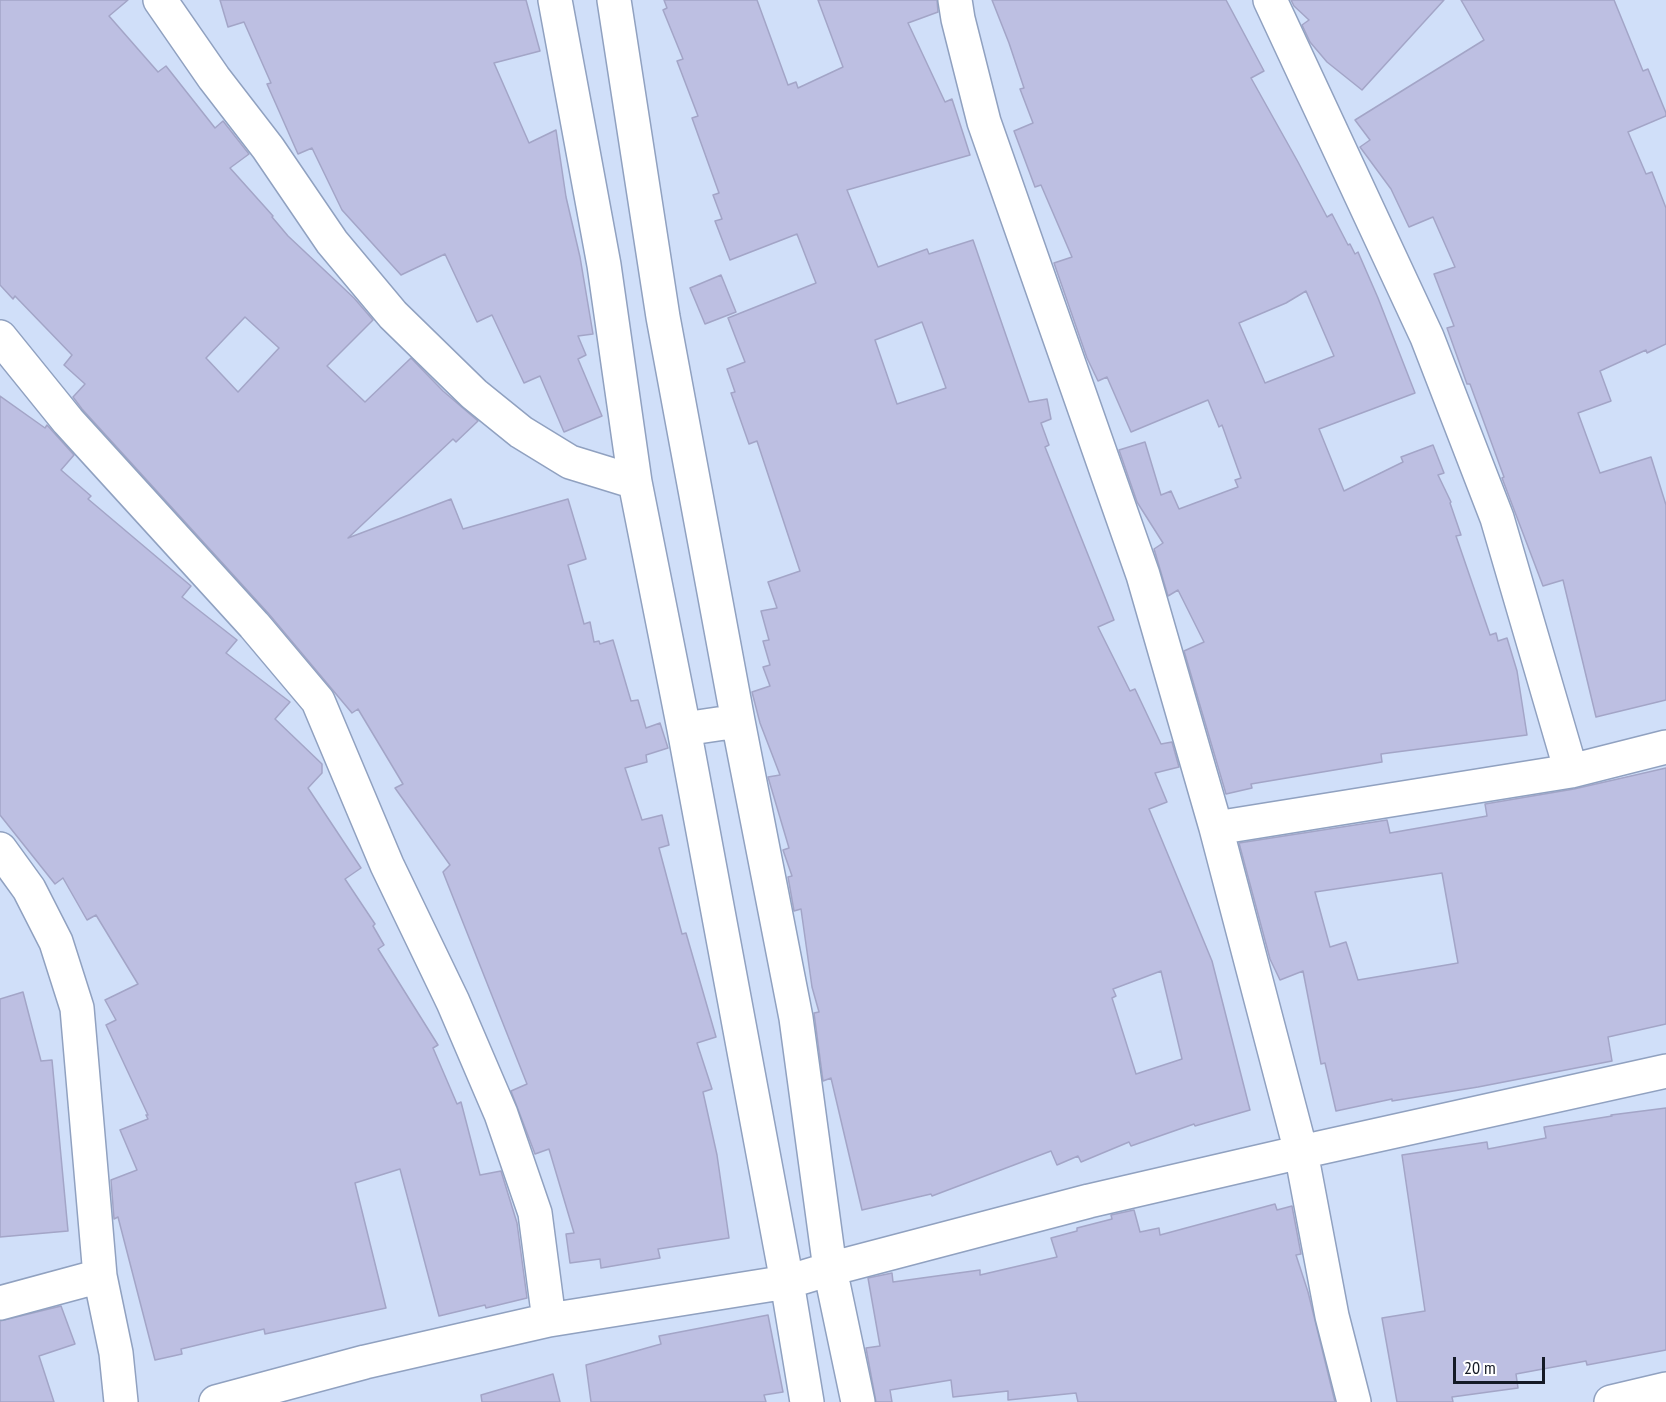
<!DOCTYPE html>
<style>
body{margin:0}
#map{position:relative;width:1666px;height:1402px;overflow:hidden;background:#d0dff9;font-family:"PT Sans Narrow",sans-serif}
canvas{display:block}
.scale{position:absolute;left:1453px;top:1357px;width:92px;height:27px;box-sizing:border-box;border:3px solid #141a26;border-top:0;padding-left:8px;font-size:18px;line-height:21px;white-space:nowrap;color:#141a26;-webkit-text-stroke:4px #fff;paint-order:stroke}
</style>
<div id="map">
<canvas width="1666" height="1402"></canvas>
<div class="scale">20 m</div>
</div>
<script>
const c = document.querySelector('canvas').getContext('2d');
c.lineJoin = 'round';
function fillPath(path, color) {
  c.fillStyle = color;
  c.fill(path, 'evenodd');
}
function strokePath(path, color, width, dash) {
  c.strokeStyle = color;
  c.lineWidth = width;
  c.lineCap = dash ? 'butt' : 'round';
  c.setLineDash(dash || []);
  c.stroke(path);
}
const building = new Path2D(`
 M0,0H128L109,16L158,72L166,66L215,128L223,121L249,154L230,168L273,216L272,217L288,236L354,298L373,320L327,366L365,402L411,358L443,391L478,421L456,442L453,439L348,538L451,499L463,529L568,499L586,559L568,565L584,624L590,622L594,642L599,641L600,644L613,640L631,701L638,700L646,728L660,723L668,748L646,755L647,762L625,768L642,820L662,815L669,845L659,848L682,934L686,933L716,1037L697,1043L712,1089L703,1092L717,1155L729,1238L658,1249L660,1258L601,1268L600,1259L570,1263L566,1234L574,1233L549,1149L535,1154L511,1091L527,1084L443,872L450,865L395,788L403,784L358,709L352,713L268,613L82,409L73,397L85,384L64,365L72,355L15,296L13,299L0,285ZM245,317L279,348L238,392L206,358Z
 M220,0H526L540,51L494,63L529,143L556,130L566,197L580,257L593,334L578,336L586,355L578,359L602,416L564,432L540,376L524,383L492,315L477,322L445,254L401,275L342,210L312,148L298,154L267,84L271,83L244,22L228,27Z
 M664,0H757L788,85L796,82L798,88L843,67L818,0H937L938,12L908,23L945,102L952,99L970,155L847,190L878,267L927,249L929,254L973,240L1029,402L1047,399L1051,419L1041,423L1049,445L1045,447L1114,620L1098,627L1130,691L1135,689L1161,744L1172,742L1179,767L1155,773L1167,802L1149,809L1212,961L1250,1110L1195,1126L1194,1124L1131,1146L1129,1142L1081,1162L1078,1156L1057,1165L1051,1151L932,1196L931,1194L862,1210L831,1078L823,1081L814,1013L819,1012L812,987L801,909L794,911L788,877L792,876L783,850L789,848L768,777L780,775L760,723L752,692L770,686L763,667L770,665L763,641L769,640L761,611L777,608L768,582L800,571L757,441L749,444L731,393L735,392L727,369L745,362L728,318L816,283L797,234L730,260L715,221L722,219L713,195L719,193L692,118L698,116L677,61L683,59L663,10L667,8ZM922,322L946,388L897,404L875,340ZM1161,971L1182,1059L1136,1074L1112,998L1116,996L1113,989Z
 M992,0H1226L1264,71L1251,78L1298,162L1327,217L1332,214L1348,245L1350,244L1355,254L1358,252L1378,298L1415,393L1319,429L1344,491L1403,462L1401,457L1433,445L1444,473L1438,475L1451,502L1450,503L1461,535L1456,536L1490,635L1496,633L1498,641L1507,638L1517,671L1527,735L1381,754L1382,762L1251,784L1252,788L1226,794L1184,651L1204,642L1178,590L1168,596L1154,549L1163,543L1137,502L1119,450L1145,442L1161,495L1171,491L1179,509L1238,487L1235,480L1241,478L1222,425L1219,427L1208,400L1131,432L1107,377L1098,381L1087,358L1054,263L1072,257L1041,185L1035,187L1014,131L1033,123L1020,89L1024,88L1009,43ZM1306,291L1334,356L1265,383L1239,323L1286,303Z
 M1291,0H1444L1362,90L1327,62L1310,42L1302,25L1309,20L1294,6Z
 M1461,0H1614L1643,71L1648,69L1666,113V116L1628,132L1646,174L1652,172L1666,208V344L1647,353L1646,350L1600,371L1611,401L1578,413L1600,473L1651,457L1666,505V700L1596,717L1563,580L1543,586L1502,478L1504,477L1470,384H1467L1447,328L1454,326L1434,274L1455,267L1433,217L1409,227L1391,189L1360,147L1370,140L1355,120L1484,40Z
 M721,275L736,312L705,324L690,288Z
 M0,396L45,428L47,425L74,455L61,470L91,496L88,499L191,586L182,597L237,640L226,653L290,702L275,719L322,764V773L308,788L361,868L345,879L375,924L373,926L384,945L378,949L438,1045L433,1048L457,1104L461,1102L480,1175L501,1171L517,1223L527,1298L486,1308L485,1305L439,1316L400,1169L355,1183L386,1308L265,1334L264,1329L181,1349L182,1354L155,1360L118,1217L114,1219L111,1180L137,1170L120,1130L148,1119L146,1115H148L106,1025L116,1020L105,1000L138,984L96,915L87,920L63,878L55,884L0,815Z
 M1666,768V1024L1608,1037L1612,1061L1478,1087L1392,1101V1099L1336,1111L1325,1063L1321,1064L1303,971L1280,980L1270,959L1239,843L1387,820L1390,833L1487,816L1485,804L1574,789ZM1442,873L1458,963L1358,980L1346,942L1330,947L1315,892Z
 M23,992L41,1061L52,1060L68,1231L0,1237V999Z
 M1666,1108V1350L1587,1365L1586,1361L1516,1374L1518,1388L1452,1397L1453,1402H1397L1382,1318L1425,1311L1402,1155L1487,1142L1488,1149L1546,1138L1544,1127L1612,1116L1611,1115Z
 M1275,1204L1277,1210L1292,1206L1301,1254L1296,1255L1308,1292L1335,1402H1078L1076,1393L1008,1400V1391L953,1397L951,1380L890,1390L892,1402H876L866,1348L880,1346L868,1278L892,1273L893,1282L980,1270V1275L1057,1257L1051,1238L1077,1231V1228L1112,1219L1111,1215L1134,1210L1140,1232L1159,1228L1160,1235Z
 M61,1306L75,1344L39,1356L54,1402H0V1321Z
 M768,1315L783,1392L764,1395L766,1402H591L586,1365L661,1344L659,1336Z
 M553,1374L560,1402H482L481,1395Z`);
fillPath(building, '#bdbfe2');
strokePath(building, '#a3a5c7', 1.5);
const minor = new Path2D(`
 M160,0L214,78L268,148L332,242L393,315L474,394L521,432L570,462L635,482
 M555,0L604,265L635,482L684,729L787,1282L807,1402
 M614,0L663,317L738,721L796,1018L830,1269L858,1402
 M955,0L958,19L984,122L1143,575L1216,828L1301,1152L1332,1316L1354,1402
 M1270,0L1427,337L1497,518L1571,771
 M0,337L68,421L254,625L318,701L387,865L453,1002L501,1114L535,1213L549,1320
 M684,729L738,721
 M1216,828L1571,771L1666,747
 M0,849L29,889L56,942L77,1008L100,1276L116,1353L121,1402
 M0,1303L100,1276
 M216,1402L365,1362L549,1320L787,1282L830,1269L1089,1201L1301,1152L1666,1071
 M1611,1402L1666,1389`);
strokePath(minor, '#90a1c0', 36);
strokePath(minor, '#fff', 33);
</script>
